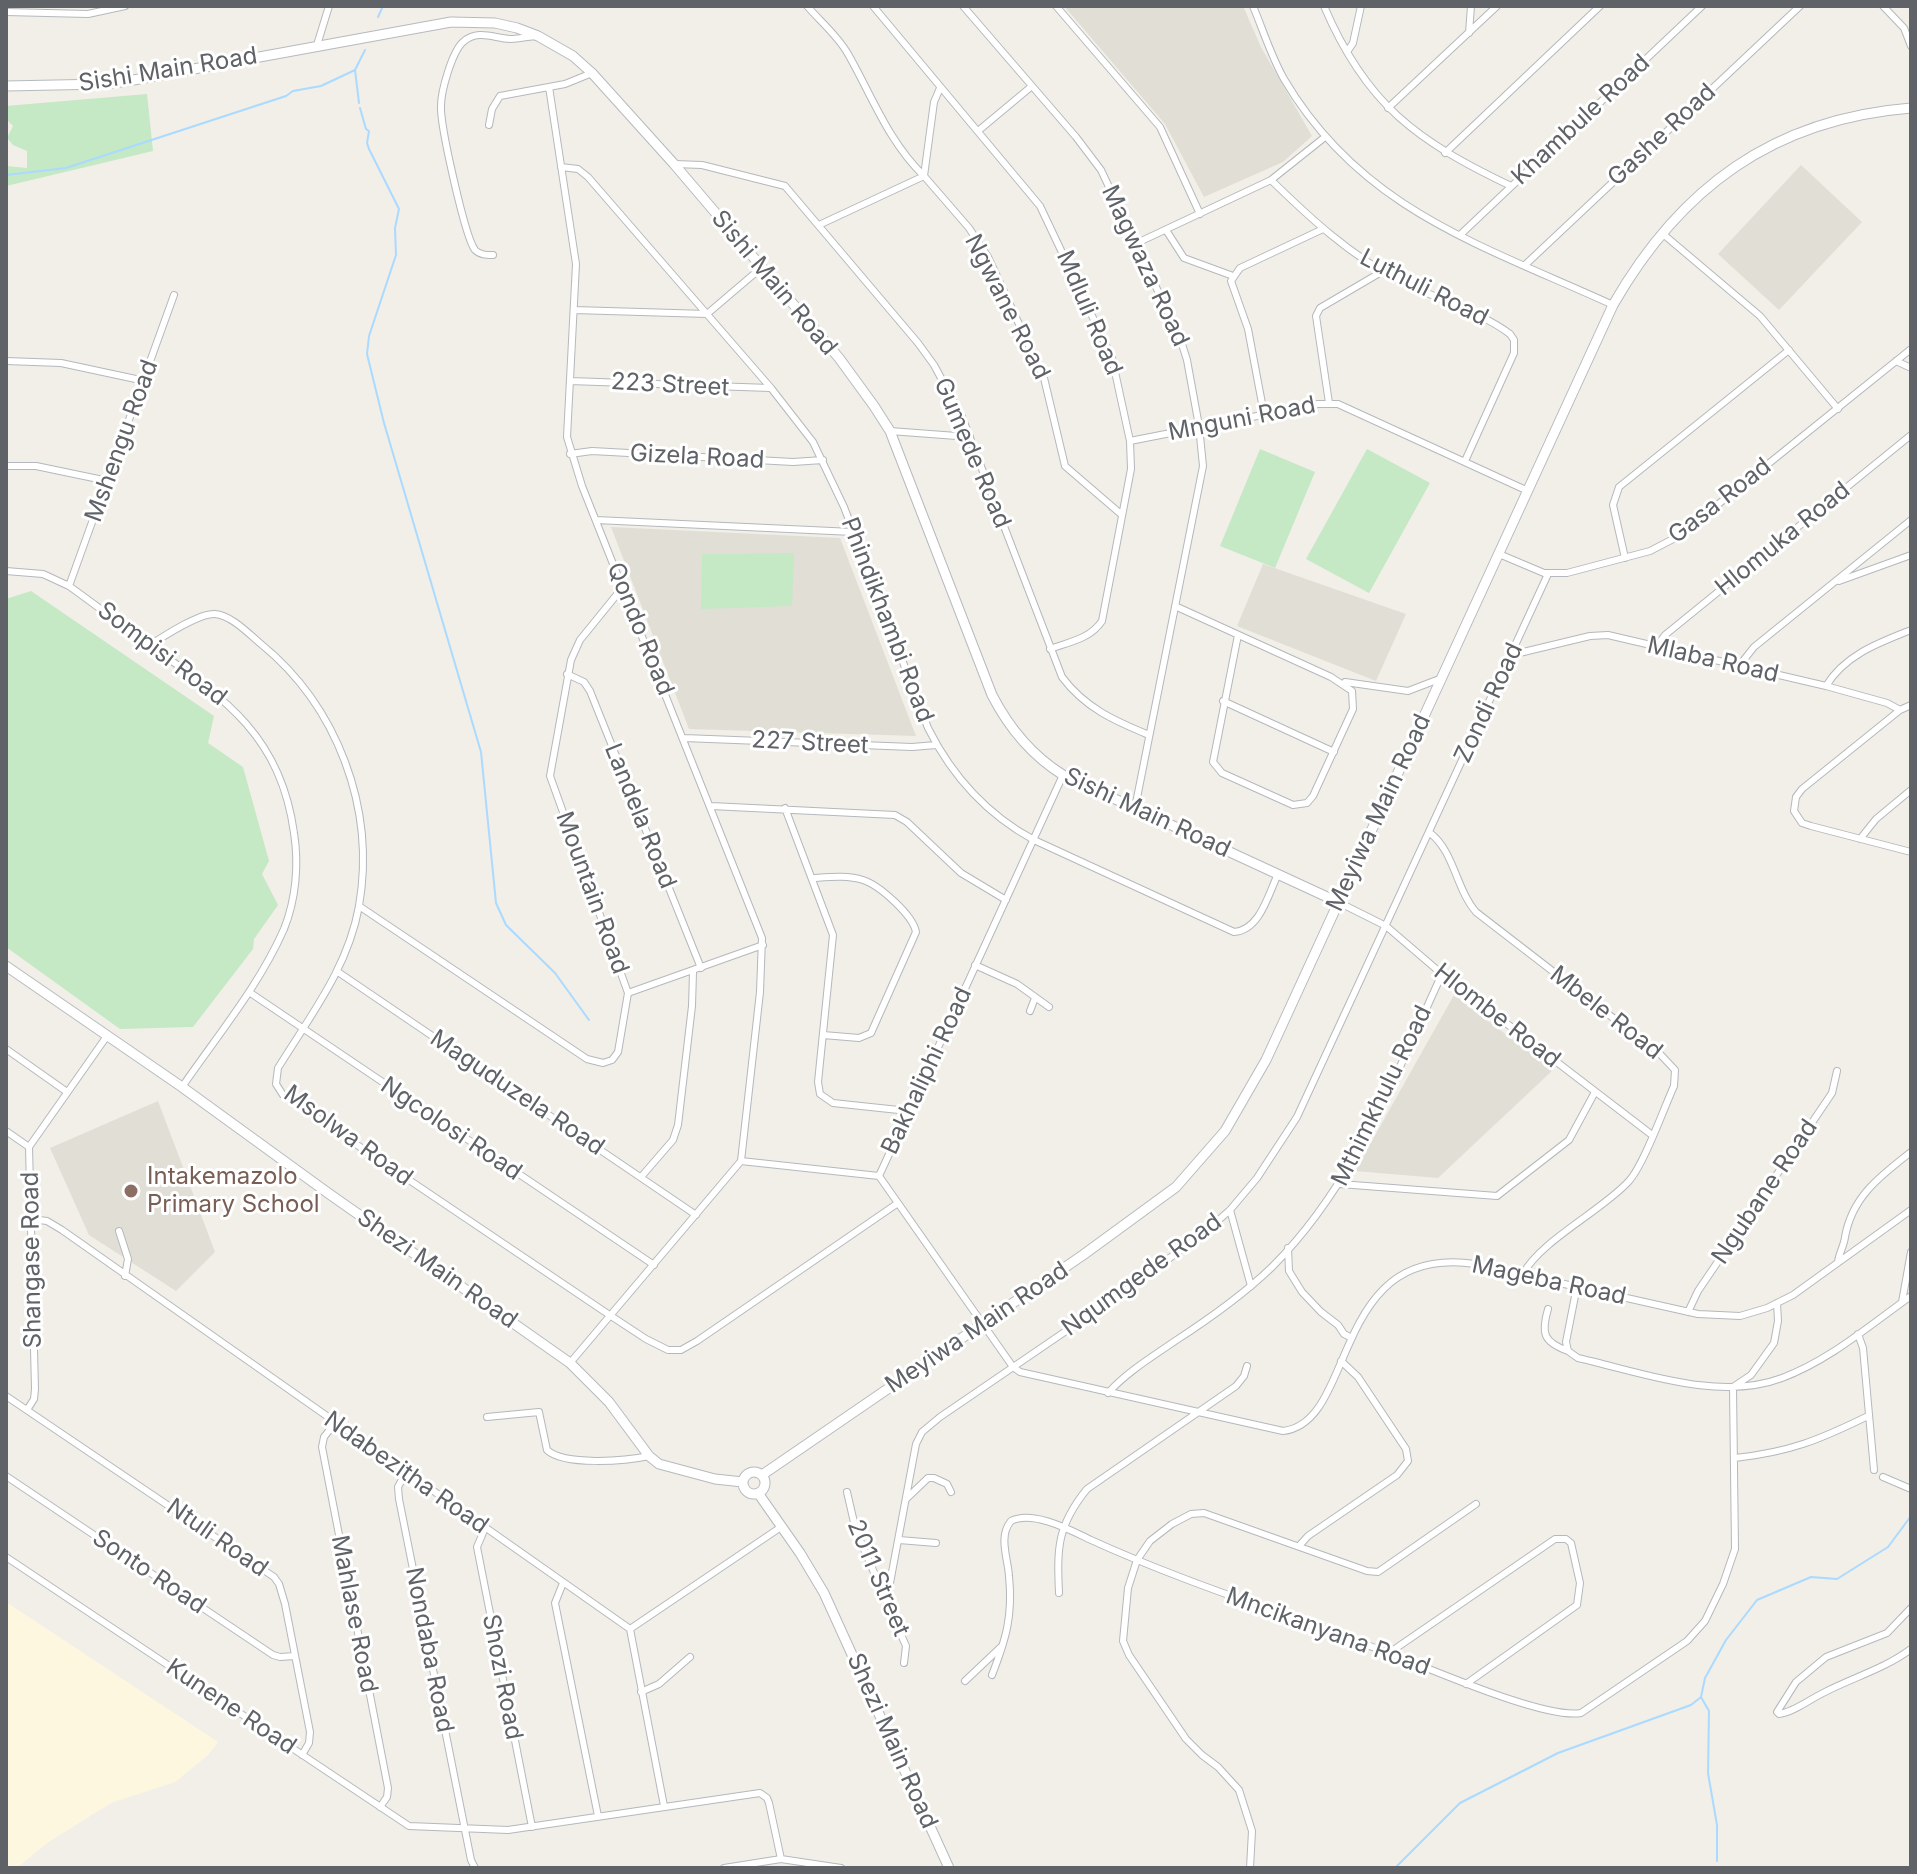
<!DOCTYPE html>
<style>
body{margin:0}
#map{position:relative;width:1917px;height:1874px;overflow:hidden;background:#f1efe8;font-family:Inter,sans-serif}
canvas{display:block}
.frame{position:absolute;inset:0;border:8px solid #5f6368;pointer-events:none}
</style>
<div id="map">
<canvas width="1917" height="1874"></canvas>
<div class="frame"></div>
</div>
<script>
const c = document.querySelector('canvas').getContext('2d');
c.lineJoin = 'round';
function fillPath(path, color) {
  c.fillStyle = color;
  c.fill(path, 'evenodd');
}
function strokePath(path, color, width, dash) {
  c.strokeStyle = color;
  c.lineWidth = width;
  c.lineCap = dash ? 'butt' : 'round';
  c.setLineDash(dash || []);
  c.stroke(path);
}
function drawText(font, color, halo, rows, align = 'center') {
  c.font = font + ' Inter,sans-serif';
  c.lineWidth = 6;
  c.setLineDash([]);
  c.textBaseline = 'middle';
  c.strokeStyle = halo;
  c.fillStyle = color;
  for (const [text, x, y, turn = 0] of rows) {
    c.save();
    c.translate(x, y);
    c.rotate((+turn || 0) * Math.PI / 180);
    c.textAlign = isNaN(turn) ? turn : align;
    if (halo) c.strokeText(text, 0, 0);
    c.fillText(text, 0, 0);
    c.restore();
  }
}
fillPath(new Path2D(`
 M6,1602L218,1742L208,1755L175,1782L111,1803L47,1843L17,1868H6Z`), '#fef7e0');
fillPath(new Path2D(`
 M1064,6H1243L1261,47L1312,136L1283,162L1204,197L1165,124Z
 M1801,165L1862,222L1779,310L1718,254Z
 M611,527L840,538L916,736L689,729Z
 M1263,564L1406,614L1376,681L1237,626Z
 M1454,995L1553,1070L1438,1178L1355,1171Z
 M158,1101L215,1252L176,1291L89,1235L50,1148Z`), '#e1ded6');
fillPath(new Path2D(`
 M147,94L153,151L6,186V166L27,168V151L13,145L7,138L13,126L6,119V106Z
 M1260,449L1315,472L1275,568L1220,546Z
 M1367,449L1430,483L1369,593L1306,559Z
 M794,553L792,606L701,609L702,554Z
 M31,591L214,716L208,743L243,767L269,861L262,874L278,905L254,939L253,949L193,1027L120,1029L6,947V599Z`), '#c5e8c5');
strokePath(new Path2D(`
 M378,17L383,6
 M359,103L355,70L365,50
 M360,108L366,129L369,131L367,143L369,149L399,209L395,228L396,255L369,336L367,354L384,423L481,752L496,903L506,925L555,973L589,1020
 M6,175L66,168L286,96L293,91L321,86L355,70
 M1701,1697L1709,1711L1708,1773L1717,1825V1861
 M1395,1868L1460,1803L1558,1753L1691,1705L1701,1697L1705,1678L1726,1640L1757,1600L1811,1577L1837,1579L1888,1547L1911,1516`), '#aadaff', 2);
const street = new Path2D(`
 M807,6C820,21 838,36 848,54C872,96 888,141 924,176L819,225
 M873,6L1040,206L1112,358L1130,441L1131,469L1102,621C1090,639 1069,642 1050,649
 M963,6L1076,137L1101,170L1180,338L1187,360L1199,426L1203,466L1135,808
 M1056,6L1160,127L1200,214
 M1253,6C1263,30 1271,56 1284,79C1361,210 1482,245 1613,305
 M1324,6C1366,105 1417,141 1511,186
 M1883,6L1904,28L1911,46
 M6,12L88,14L125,6
 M1469,33L1471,6
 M317,45L329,6
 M1347,52L1353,43L1361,6
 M549,87L576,264L567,437L582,486L762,938L760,992L741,1161
 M940,88L934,102L924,176L969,228L988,257L1044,378L1065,466L1122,515
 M1388,108L1497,6
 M489,125L492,109L500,96L565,84L592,73
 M978,131L1032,86
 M1445,153L1600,6
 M674,164L702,165L785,186L918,343L934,365L962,417L1062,677C1085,708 1115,721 1149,735
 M561,167L578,169L588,177L771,388L813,442L844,507L928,728C952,776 986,814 1034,840L1234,932C1260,930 1268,895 1278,874
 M1271,180C1310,218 1350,255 1398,280C1432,297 1481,312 1510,334L1514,340V353L1465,461
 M1166,230L1184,258L1233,276
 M1663,234L1760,316L1838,409
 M1460,235L1702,6
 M1137,243L1271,180L1325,137
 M493,255C486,255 480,255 475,250C465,237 440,125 441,106C441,91 452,52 463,42C478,29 493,38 510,39C518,39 527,37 535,36
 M1525,265L1800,6
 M574,310L707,314L761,268
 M6,361L61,363L145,381
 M1896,361L1911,368
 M570,381L770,388
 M1329,403L1316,316L1320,308L1383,271
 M1264,414L1248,329L1231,281L1240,268L1323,229
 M890,431L970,437
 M1130,441L1318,404H1338L1528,491
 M570,454L592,451L793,462L823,460
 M6,466H36L108,481
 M596,520L853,532
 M1499,554L1544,573H1567L1650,551L1677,537L1696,522L1911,349
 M1625,558L1613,505L1619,487L1789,350
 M6,571L43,574L69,586C97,606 124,627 152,647C226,699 281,737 294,833C299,864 296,899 284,929C259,986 217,1036 182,1087
 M1839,581L1911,555
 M69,586L174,295
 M1175,606L1331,677L1352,691L1353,709L1313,796L1307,803L1293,805L1222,773L1213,762L1238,635
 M150,645C164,636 199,613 215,614C231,615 249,634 261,644C337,706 376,808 359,906C348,968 310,1016 278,1068L276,1084L283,1095L611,1316L646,1339L668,1350H681L697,1341L898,1203
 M1657,646L1665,635L1911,435
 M1511,655L1590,636L1608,635L1826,686L1887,703L1900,710L1911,705
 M1739,666L1754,647L1911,520
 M567,674L584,682L590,691L701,968
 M1345,682L1408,691L1442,678
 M1826,686C1845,655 1878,643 1911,630
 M1223,701L1334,752
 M1900,710L1802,789L1796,797L1794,811L1802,823L1811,826L1911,852
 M684,738L912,747L936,745
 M711,806L895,815L907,822L961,873L1006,900
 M785,808L833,935L818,1082L820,1094L833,1103L908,1111
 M1430,833C1454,851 1456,889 1476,912L1660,1054L1675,1070L1674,1086C1664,1108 1644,1164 1629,1181C1603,1210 1540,1241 1523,1274
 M1860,839L1876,819L1911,790
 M813,878C829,877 848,875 863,880C879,885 913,915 916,932L871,1033L859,1038L823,1035
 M1338,902L1386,926L1442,974L1652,1135
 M359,906L587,1059L603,1063L612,1060L618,1052L628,993L550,776L571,660L580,640L623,587
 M975,965L1017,984L1049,1007
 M338,972L696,1215
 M249,992L654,1265
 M628,993L763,945
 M1030,1011L1035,998
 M6,1049L67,1092
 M6,1131L29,1147
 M879,1176L1013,1367L1020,1372L1283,1431C1358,1423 1329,1243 1475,1264L1698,1314L1740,1316L1767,1308L1793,1295L1911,1210
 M641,1177L673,1140L678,1125L692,1006L693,972
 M1340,1184L1497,1196L1569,1140L1595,1092
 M1230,1210L1251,1286
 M31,1219L47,1221L62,1230L630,1629L781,1527
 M119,1231L128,1259L125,1276
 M1288,1248L1289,1271L1302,1292L1321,1312L1338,1325L1344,1334L1352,1338
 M1838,1262C1839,1253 1844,1246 1845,1237C1852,1197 1880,1176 1911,1152
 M1577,1286L1566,1342L1568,1351L1578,1358C1641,1372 1718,1402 1782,1378C1830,1360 1870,1325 1911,1296
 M1902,1302L1911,1252
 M1548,1309C1541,1333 1543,1342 1568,1351
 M1688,1312L1698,1291L1832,1093L1837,1071
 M1858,1334L1863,1348L1874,1470
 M570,1363L741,1161L879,1176L1063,775
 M1108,1393C1127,1372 1152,1357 1175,1341C1209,1319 1243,1295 1272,1267C1354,1185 1394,1078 1442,974
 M6,1396L274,1577L279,1584L285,1604L310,1732L309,1743L302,1755
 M27,1410L34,1399L35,1389L29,1147L107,1036
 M487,1417L539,1412L547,1450C564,1466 626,1461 649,1456
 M335,1423L324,1437L322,1447L388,1788L387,1797L380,1807
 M1735,1458C1790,1452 1819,1440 1868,1416
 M406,1472L398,1487L399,1499L471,1860L475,1868
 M6,1476L273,1655L280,1657L295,1656
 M1883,1477L1911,1489
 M847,1492L856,1531L906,1646L904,1663
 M906,1499L928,1478H934L947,1484L951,1492
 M485,1528L477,1547L532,1827
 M899,1540L936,1543
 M1299,1546L1308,1536L1397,1475L1408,1461L1406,1449L1358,1377L1341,1361
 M6,1557L409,1826L508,1830L760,1793L767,1798L769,1803L781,1859
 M563,1583L555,1603L598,1816
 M1059,1593C1057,1548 1057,1526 1087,1489L1236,1386L1244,1376L1247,1366
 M887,1599L916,1444L922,1432L940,1417L1126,1290L1205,1232L1230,1210L1257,1178L1297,1117L1548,574
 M1911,1608L1887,1633L1826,1657L1796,1682L1777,1712L1779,1714C1794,1712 1810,1699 1825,1692C1854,1677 1884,1669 1911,1649
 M630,1629L664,1806
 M1389,1653L1555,1539H1566L1571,1543L1580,1583L1577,1605L1466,1684
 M992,1675C1006,1639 1013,1616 1009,1576C1008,1559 998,1536 1011,1521C1033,1510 1070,1530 1091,1540C1194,1587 1303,1619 1409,1661C1445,1675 1547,1719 1581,1713L1687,1641L1705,1621L1723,1584L1735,1549L1733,1387L1751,1375L1774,1343L1778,1321L1777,1303
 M965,1681L1001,1647
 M641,1692L659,1684L690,1657
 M724,1868L781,1859L841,1868
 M1250,1868L1252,1831L1239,1790L1218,1767L1202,1755L1186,1739L1129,1655L1123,1641L1128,1588L1137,1560L1150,1541L1172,1524L1191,1514L1204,1513L1367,1571L1378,1572L1476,1504`);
const secondary = new Path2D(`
 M6,86L105,84L128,81L451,22L495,23L517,28L538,36L573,56L592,73L674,164L839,358L874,406L890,431L992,695C1009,728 1031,755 1063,775L1338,902
 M6,966L182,1087L328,1193L570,1363L609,1402L649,1456L659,1464L715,1479L743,1482
 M743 1483a11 11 0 1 1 22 0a11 11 0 1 1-22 0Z
 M762,1475L1083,1255L1176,1187L1225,1131L1266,1060L1613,305C1680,188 1773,119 1911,108
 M758,1493L800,1553L824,1593L949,1868`);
strokePath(street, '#b5b8bc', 8);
strokePath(secondary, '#b6babf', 11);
strokePath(street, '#fff', 6);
strokePath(secondary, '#fff', 9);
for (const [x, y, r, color] of [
 [131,1191,8,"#8d6e63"]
]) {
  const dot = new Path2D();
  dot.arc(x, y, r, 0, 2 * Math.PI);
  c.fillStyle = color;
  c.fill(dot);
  strokePath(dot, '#fff', 3);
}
drawText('24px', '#5f6368', '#fff', [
 ["Sishi Main Road",168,70,-9],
 ["Khambule Road",1581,120,-43],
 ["Gashe Road",1662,135,-43],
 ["Magwaza Road",1145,266,65],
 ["Sishi Main Road",774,283,50],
 ["Luthuli Road",1424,288,27],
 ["Ngwane Road",1007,307,63],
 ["Mdluli Road",1089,313,67],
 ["223 Street",670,385,3],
 ["Mnguni Road",1242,419,-11],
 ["Mshengu Road",122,441,-70],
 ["Gumede Road",972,453,67],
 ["Gizela Road",697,457,3],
 ["Gasa Road",1720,501,-38],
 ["Hlomuka Road",1783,539,-39],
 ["Phindikhambi Road",887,620,69],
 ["Qondo Road",640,629,68],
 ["Sompisi Road",162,654,37],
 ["Mlaba Road",1713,660,13],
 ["Zondi Road",1489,703,-65],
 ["227 Street",810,743,3],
 ["Sishi Main Road",1147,813,25],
 ["Meyiwa Main Road",1379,813,-65],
 ["Landela Road",640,816,68],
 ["Mountain Road",592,893,70],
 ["Mbele Road",1606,1013,38],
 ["Hlombe Road",1497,1016,38],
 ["Bakhaliphi Road",927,1071,-65],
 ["Maguduzela Road",517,1093,34],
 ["Mthimkhulu Road",1382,1096,-64],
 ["Ngcolosi Road",451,1129,34],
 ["Msolwa Road",348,1136,36],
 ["Ngubane Road",1765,1192,-56],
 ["Shangase Road",32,1260,-91],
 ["Shezi Main Road",437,1269,35],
 ["Nqumgede Road",1142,1275,-36],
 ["Mageba Road",1549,1281,12],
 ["Meyiwa Main Road",977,1328,-34],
 ["Ndabezitha Road",406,1473,35],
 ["Ntuli Road",217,1538,35],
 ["Sonto Road",149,1572,34],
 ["2011 Street",878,1578,67],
 ["Mahlase Road",354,1614,79],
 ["Mncikanyana Road",1328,1632,20],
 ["Nondaba Road",429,1650,79],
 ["Shozi Road",502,1677,79],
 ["Kunene Road",231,1707,34],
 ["Shezi Main Road",892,1741,66]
]);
drawText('24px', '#785e54', '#fff', [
 ["Intakemazolo",147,1177],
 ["Primary School",147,1205]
], 'left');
</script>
